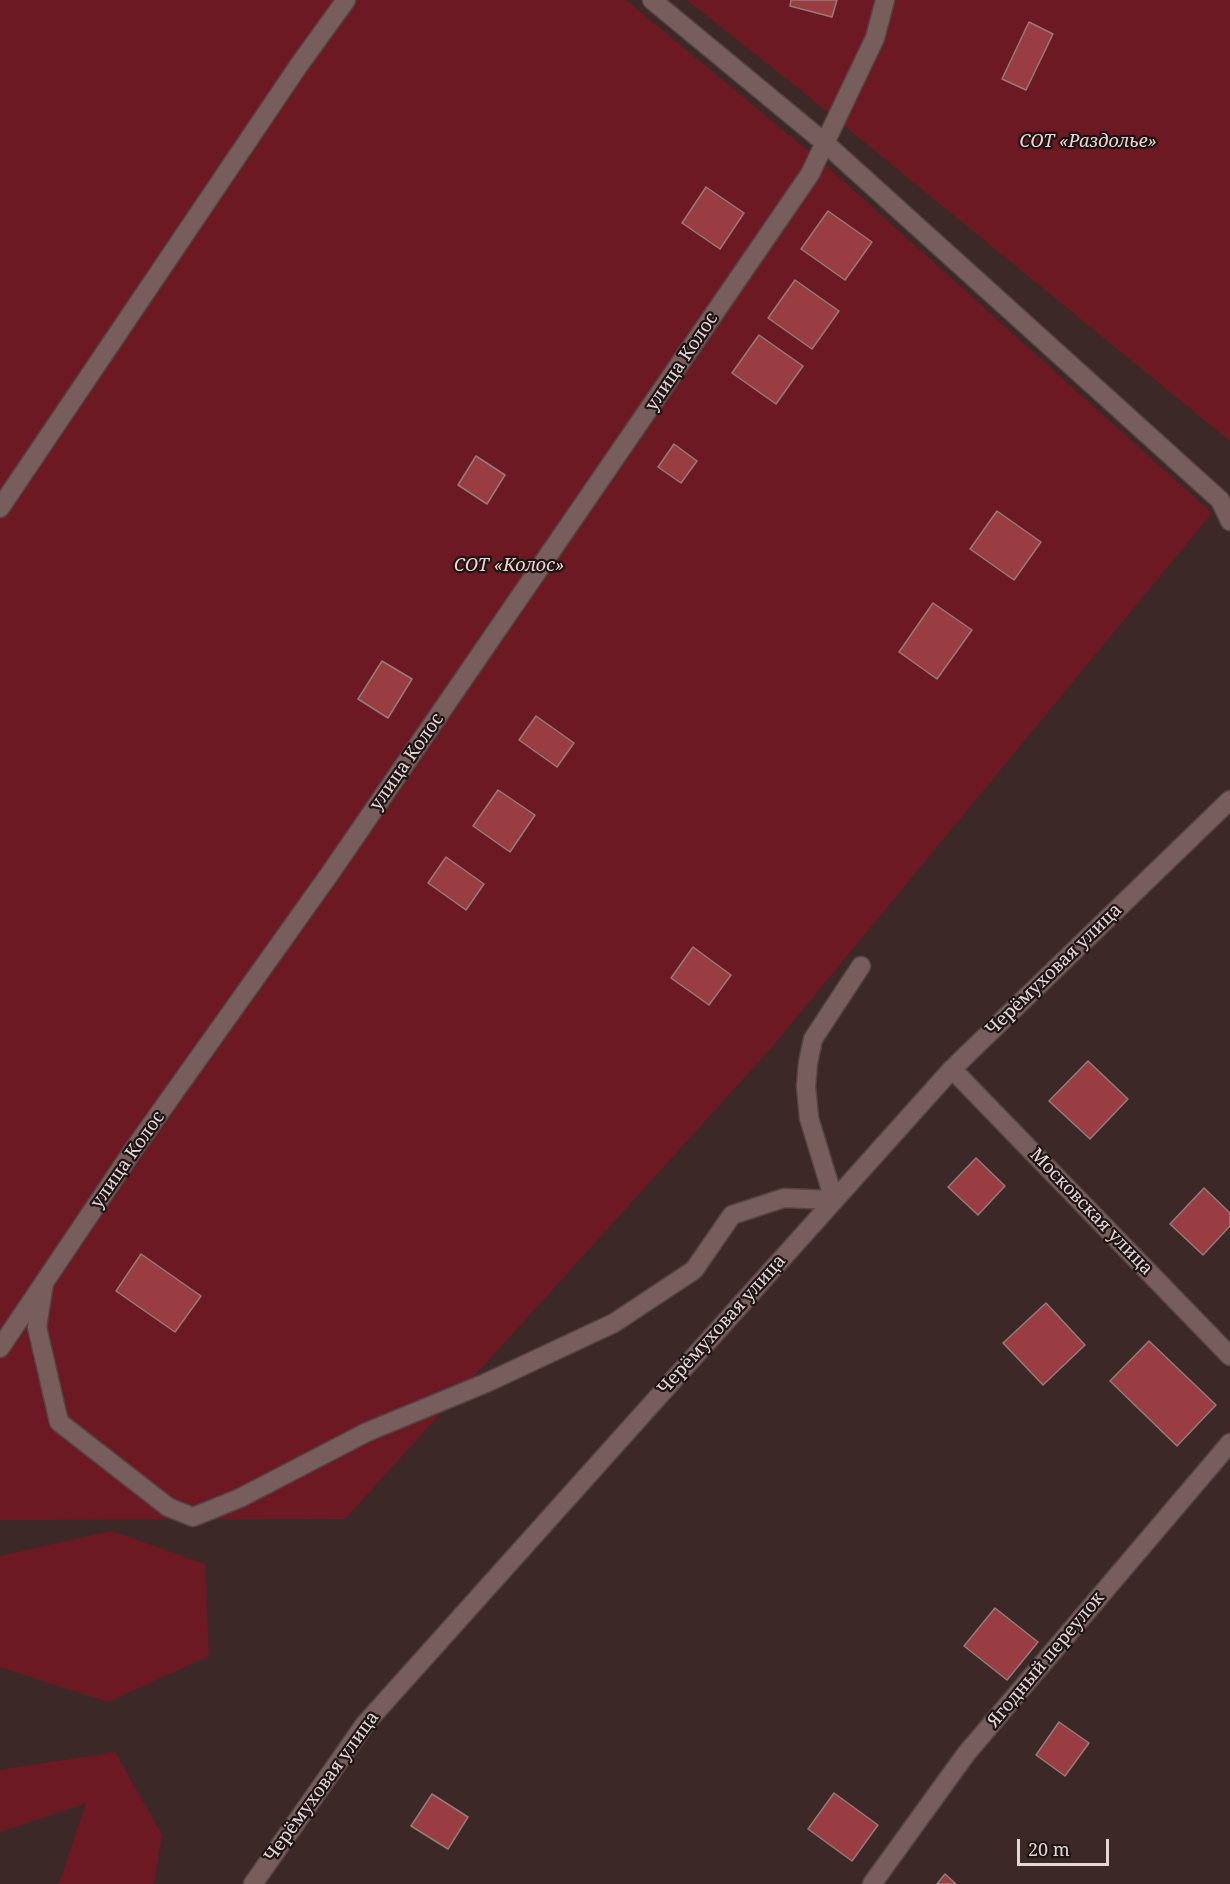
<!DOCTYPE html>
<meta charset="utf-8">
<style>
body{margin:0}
#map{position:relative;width:1230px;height:1884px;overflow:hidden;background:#3d2828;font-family:"Noto Serif",serif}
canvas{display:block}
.scale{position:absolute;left:1017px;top:1839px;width:92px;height:27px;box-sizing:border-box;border:3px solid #e6d7d7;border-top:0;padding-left:8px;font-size:18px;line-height:21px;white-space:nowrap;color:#e6d7d7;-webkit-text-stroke:4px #1e1414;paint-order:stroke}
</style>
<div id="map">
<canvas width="1230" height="1884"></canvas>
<div class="scale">20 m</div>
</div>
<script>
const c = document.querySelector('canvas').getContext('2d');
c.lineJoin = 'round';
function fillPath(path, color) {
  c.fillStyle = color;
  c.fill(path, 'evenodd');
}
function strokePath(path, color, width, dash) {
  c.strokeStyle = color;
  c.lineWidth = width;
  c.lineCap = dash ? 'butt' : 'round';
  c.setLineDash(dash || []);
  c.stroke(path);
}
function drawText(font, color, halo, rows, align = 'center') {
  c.font = font + ' "Noto Serif",serif';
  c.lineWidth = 4.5;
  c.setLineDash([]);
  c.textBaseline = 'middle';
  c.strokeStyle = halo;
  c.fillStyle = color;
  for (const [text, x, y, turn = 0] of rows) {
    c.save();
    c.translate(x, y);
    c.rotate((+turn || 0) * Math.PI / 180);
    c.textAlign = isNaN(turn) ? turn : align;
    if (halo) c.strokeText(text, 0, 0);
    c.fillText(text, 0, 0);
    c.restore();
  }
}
fillPath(new Path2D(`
 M0,0H626L830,169L1212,513L772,1047L345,1519L0,1520Z
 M687,0H1230V441L803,92Z
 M112,1531L205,1564L209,1656L108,1702L0,1667V1556Z
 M115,1752L162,1835L154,1884H57L60,1881L86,1803L0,1832V1770Z`), '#6d1923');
const building = new Path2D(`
 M791,0H837L832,17L790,6Z
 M1029,22L1053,34L1026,90L1002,79Z
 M706,187L744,213L720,249L682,223Z
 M828,211L872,242L845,280L801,249Z
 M795,280L839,311L812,349L768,318Z
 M759,335L803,366L776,404L732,373Z
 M674,444L697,461L681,483L658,467Z
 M476,456L505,475L487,504L458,485Z
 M997,511L1041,542L1014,580L970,549Z
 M933,603L972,630L937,679L899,652Z
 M382,661L412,679L388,718L358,699Z
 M536,716L574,743L557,767L519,740Z
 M498,790L535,815L510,852L473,826Z
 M446,857L484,884L466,910L428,883Z
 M693,947L731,975L709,1005L671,978Z
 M1088,1061L1128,1099L1090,1139L1049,1101Z
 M976,1158L1005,1186L978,1215L948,1187Z
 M1204,1188L1230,1213V1226L1203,1255L1170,1224Z
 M141,1254L201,1296L175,1332L116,1291Z
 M1046,1303L1085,1345L1043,1385L1003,1343Z
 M1149,1341L1216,1405L1177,1446L1110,1381Z
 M995,1608L1038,1642L1007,1680L964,1646Z
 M1059,1722L1089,1743L1065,1776L1036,1755Z
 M834,1793L878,1825L852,1861L808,1829Z
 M432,1794L468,1817L448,1849L411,1826Z
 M945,1874L956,1884H937Z`);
fillPath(building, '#993d42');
strokePath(building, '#957b7a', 1.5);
const lane = new Path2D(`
 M825,143L1220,500L1230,521
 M44,1283L37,1327L59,1422L168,1507L193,1517L240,1498L367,1432L486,1383L614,1323L694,1270L732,1215L784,1198L834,1200L809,1118L806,1086L808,1063L813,1039L861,966`);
const street = new Path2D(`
 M652,0L825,143
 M0,508L299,65L346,0
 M952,1069L1230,1356
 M0,1348L136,1146L331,872L810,174L875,38L885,0
 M872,1884L966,1754L1230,1443`);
const secondary = new Path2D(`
 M253,1884L365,1724L952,1069L1230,800`);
strokePath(lane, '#564444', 21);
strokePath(street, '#564444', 21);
strokePath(secondary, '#564444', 21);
strokePath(lane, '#775e5d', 18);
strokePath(street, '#775e5d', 18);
strokePath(secondary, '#775e5d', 18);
drawText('italic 18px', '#f0d4d3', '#1e1414', [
 ["СОТ «Раздолье»",1088,142],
 ["СОТ «Колос»",509,566]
]);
drawText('18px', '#e6d7d7', '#1e1414', [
 ["улица Колос",682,362,-56],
 ["улица Колос",407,762,-55],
 ["Черёмуховая улица",1054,970,-44],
 ["улица Колос",128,1160,-55],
 ["Московская улица",1091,1212,46],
 ["Черёмуховая улица",722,1325,-48],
 ["Ягодный переулок",1046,1660,-50],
 ["Черёмуховая улица",322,1787,-54]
]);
</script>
